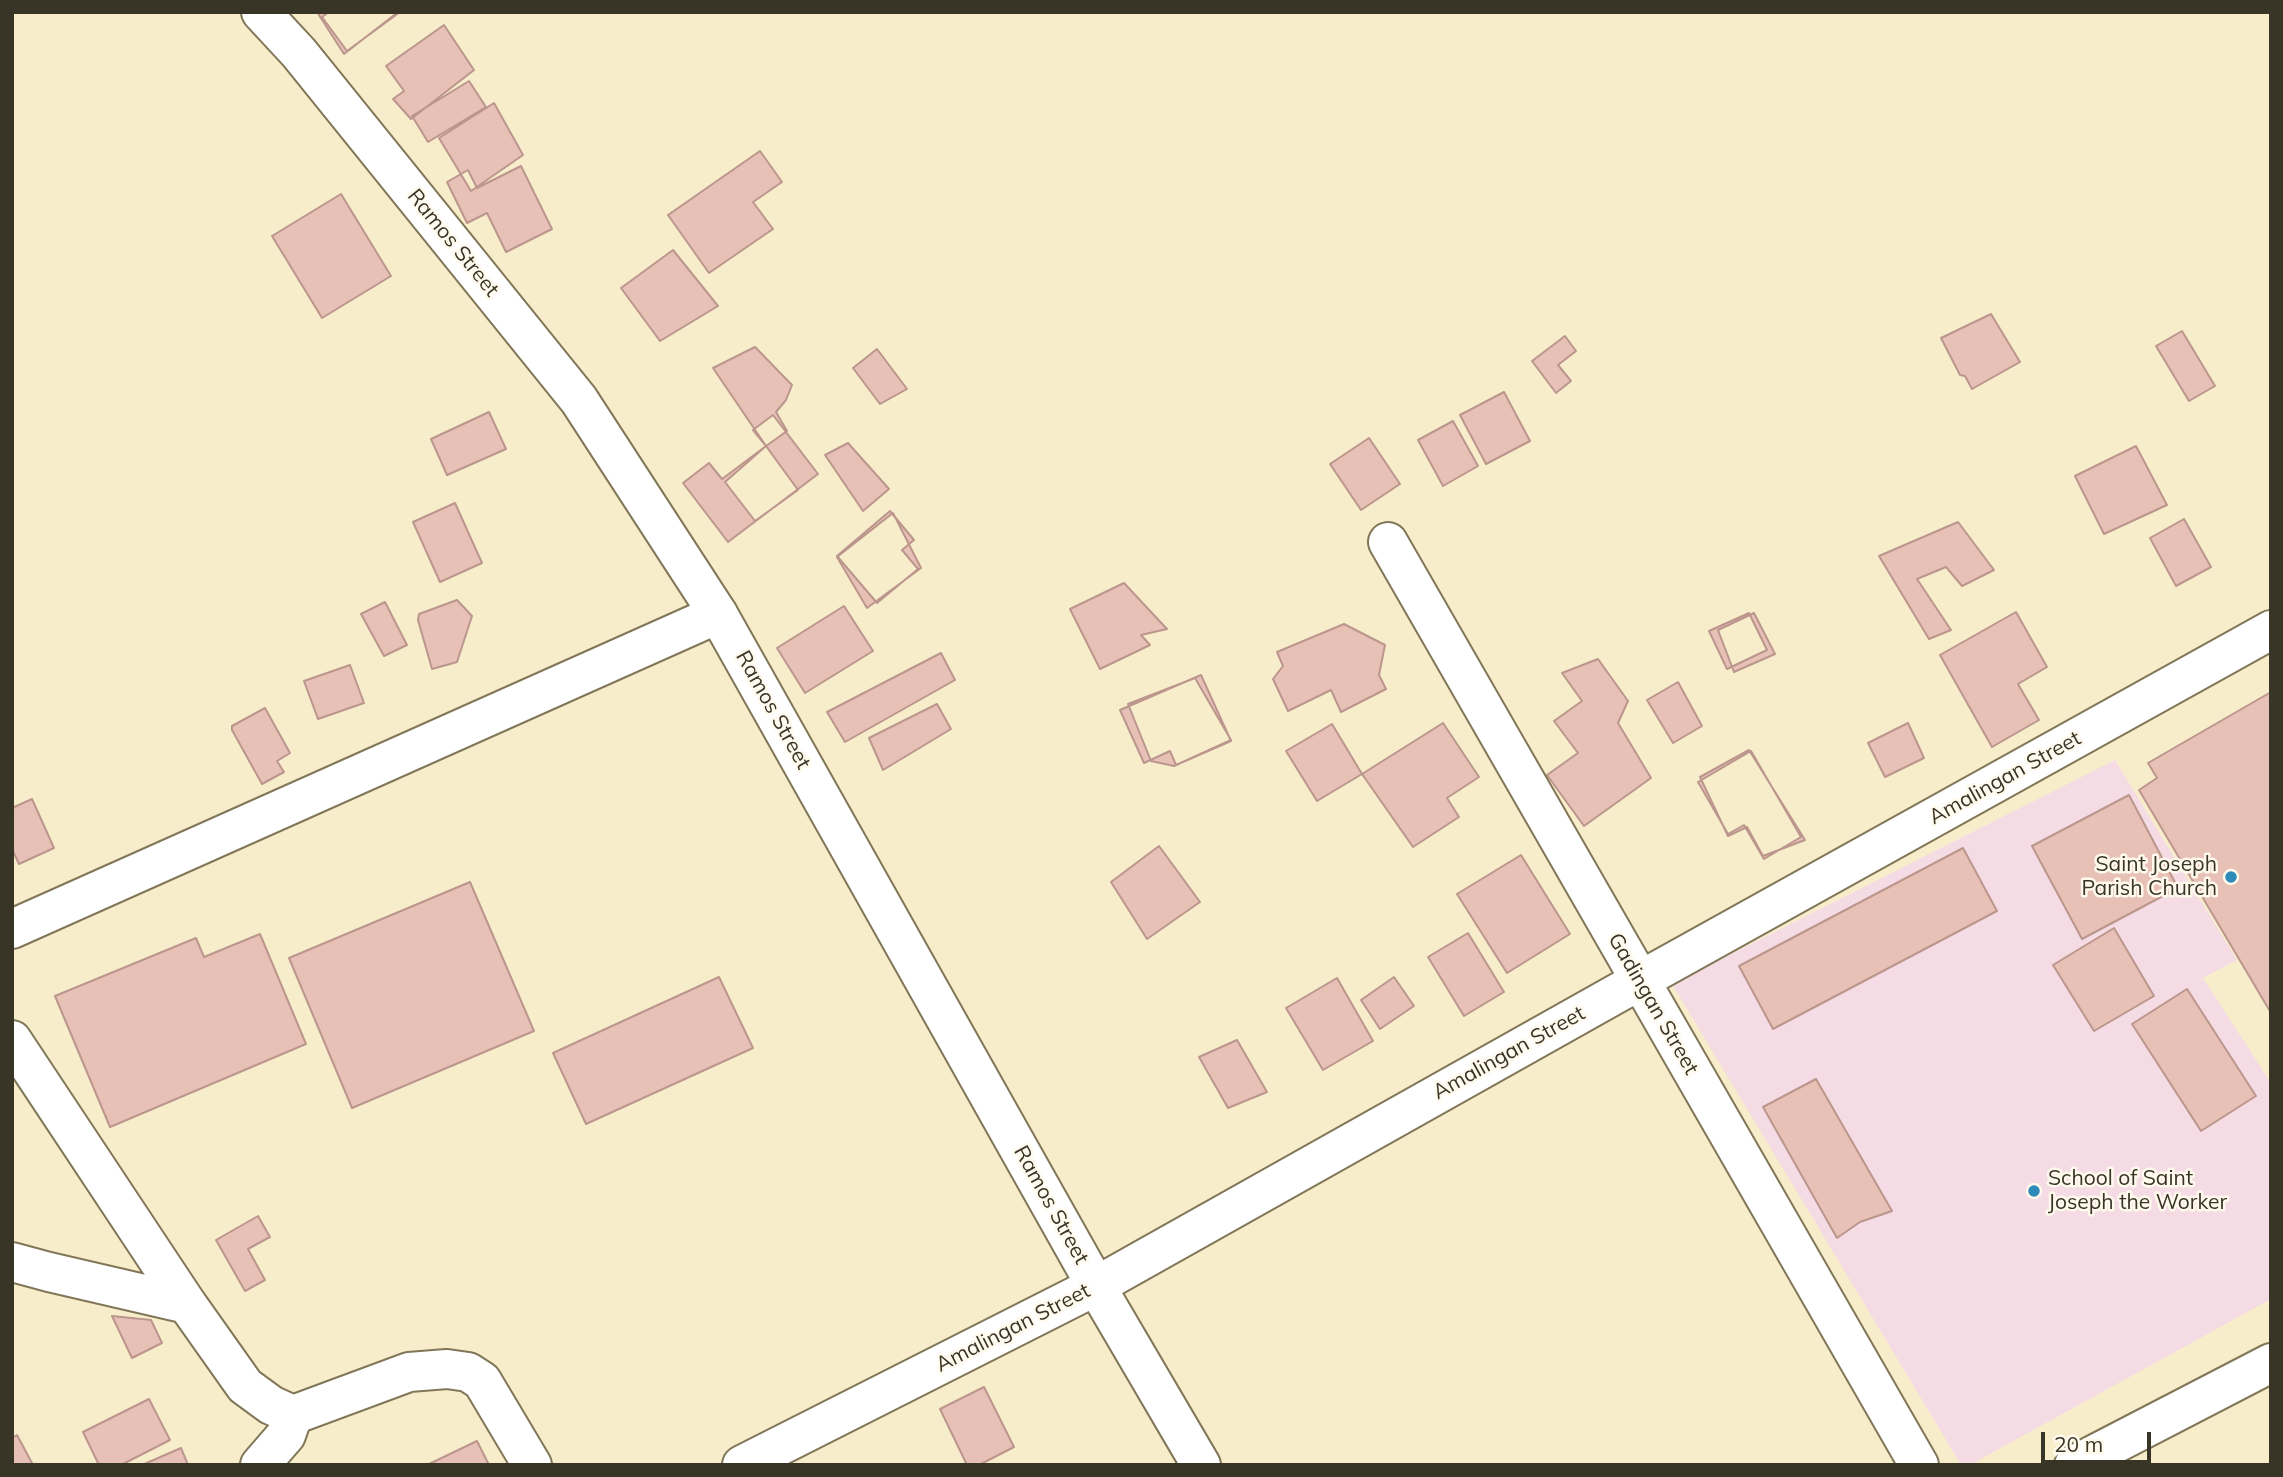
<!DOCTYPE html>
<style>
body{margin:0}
#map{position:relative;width:2283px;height:1477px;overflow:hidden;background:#f8edcb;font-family:Mulish,sans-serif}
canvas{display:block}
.frame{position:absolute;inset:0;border:14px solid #383426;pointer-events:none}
.scale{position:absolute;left:2041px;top:1432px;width:110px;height:32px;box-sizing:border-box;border:4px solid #383426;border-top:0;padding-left:9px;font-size:21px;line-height:24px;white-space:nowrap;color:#383426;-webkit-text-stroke:5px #fffaed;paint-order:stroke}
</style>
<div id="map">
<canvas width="2283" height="1477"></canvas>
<div class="frame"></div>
<div class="scale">20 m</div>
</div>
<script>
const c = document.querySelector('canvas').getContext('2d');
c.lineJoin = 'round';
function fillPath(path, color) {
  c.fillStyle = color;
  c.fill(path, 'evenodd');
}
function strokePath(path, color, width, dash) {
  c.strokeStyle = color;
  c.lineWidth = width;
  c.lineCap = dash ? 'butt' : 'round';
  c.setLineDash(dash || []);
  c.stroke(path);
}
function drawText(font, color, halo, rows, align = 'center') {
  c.font = font + ' Mulish,sans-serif';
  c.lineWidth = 5;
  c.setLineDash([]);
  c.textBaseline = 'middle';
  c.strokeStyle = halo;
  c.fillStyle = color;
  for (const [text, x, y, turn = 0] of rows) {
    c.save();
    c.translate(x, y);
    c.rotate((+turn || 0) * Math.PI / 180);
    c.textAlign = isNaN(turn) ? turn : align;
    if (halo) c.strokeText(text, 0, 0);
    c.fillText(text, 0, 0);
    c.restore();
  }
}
fillPath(new Path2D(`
 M2115,760L2237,960L2203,978L2271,1083V1299L1970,1465H1961L1672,984Z`), '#f5dce4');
const building = new Path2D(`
 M317,12H398L344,54Z
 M329,12H400L347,51L322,17Z
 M444,25L474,70L411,119L393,99L404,91L386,66Z
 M469,81L486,107L428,142L412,116Z
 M494,103L523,155L471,191L439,138Z
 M760,151L782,182L753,202L773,229L709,273L668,215Z
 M521,166L552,229L506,252L487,213L467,223L447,182L468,170L477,188Z
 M341,194L391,276L322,318L272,236Z
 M673,250L718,306L660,341L621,288Z
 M1991,314L2020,362L1972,389L1965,376L1960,375L1941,338Z
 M2182,331L2215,386L2189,401L2156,346Z
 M1565,336L1576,351L1558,365L1571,381L1556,393L1532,361Z
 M755,347L792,385L786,400L776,412L787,431L766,446L713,368Z
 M877,349L907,389L880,404L853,368Z
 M1504,392L1530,441L1486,464L1460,415Z
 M489,412L506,449L447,475L431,439Z
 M773,415L818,474L728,542L683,483L709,463L722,479L766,446L753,430Z
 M1453,421L1478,466L1443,486L1418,440Z
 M1369,438L1400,484L1361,510L1330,464Z
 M848,443L889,489L863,511L825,455Z
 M766,446L798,490L755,521L725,482Z
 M2136,446L2167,505L2104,534L2075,476Z
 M455,503L482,563L440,582L413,522Z
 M890,511L914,540L902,550L918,569L877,603L837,556Z
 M893,513L921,568L867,608L837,557Z
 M2184,519L2211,567L2176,586L2150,538Z
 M1958,522L1994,570L1962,586L1946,567L1917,579L1951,630L1929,639L1879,556Z
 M1124,583L1167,629L1141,635L1150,645L1100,669L1070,609Z
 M457,600L472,616L457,662L432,669L418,620L419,614Z
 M385,602L407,645L384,656L361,614Z
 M844,606L873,651L805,693L777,648Z
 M2016,612L2047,667L2018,684L2039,720L1992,747L1940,655Z
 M1749,613L1767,650L1727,669L1709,631Z
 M1754,613L1775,654L1734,672L1718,630Z
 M1344,624L1385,645L1379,675L1386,689L1341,712L1331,690L1288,711L1273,679L1283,666L1277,652Z
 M941,653L955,680L845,742L827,712Z
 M1598,659L1628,701L1618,723L1651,778L1584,826L1547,775L1578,753L1554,721L1582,701L1562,673Z
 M350,665L364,703L318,719L304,681Z
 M1201,675L1231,741L1176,765L1170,751L1144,763L1120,710Z
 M1195,678L1231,740L1174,766L1151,761L1128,704Z
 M1678,682L1702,726L1673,743L1647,700Z
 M2271,692V1013L2139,790L2157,778L2148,763Z
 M937,704L951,729L883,770L869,738Z
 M265,708L290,753L277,761L284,772L262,784L232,730V726Z
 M1443,723L1479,777L1447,798L1459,817L1413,847L1362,774Z
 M1908,723L1924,758L1885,777L1868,743Z
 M1332,724L1362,774L1317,801L1286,751Z
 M1749,750L1805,840L1763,856L1747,827L1728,836L1700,777Z
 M1751,751L1801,837L1764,859L1744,825L1728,834L1698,782Z
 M2129,795L2178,888L2082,939L2032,846Z
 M32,799L54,848L19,864L12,849V808Z
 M1159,846L1200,902L1147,939L1111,882Z
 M1963,848L1997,911L1773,1029L1739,966Z
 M1521,855L1570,934L1507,973L1457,894Z
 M470,882L534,1031L352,1108L289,958Z
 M2114,928L2154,996L2094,1031L2053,965Z
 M1468,933L1504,992L1464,1016L1428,957Z
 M260,934L306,1044L110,1127L55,996L196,938L204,957Z
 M719,977L753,1048L586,1124L553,1053Z
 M1394,977L1414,1006L1380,1029L1361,1000Z
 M1337,978L1373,1041L1323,1070L1286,1008Z
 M2187,989L2256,1096L2201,1131L2132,1024Z
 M1237,1040L1267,1092L1228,1108L1199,1057Z
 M1816,1079L1892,1211L1860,1222L1837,1238L1763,1107Z
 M258,1216L270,1237L248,1249L265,1280L245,1291L216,1240Z
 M112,1316L151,1320L162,1343L132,1358Z
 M984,1387L1014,1447L979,1465H967L940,1409Z
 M149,1399L170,1440L121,1465H99L83,1432Z
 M17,1435L33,1465H12V1438Z
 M477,1441L489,1465H427Z
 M181,1448L188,1465H142Z`);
fillPath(building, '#e7c0b6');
strokePath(building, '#bb968d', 2);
const minor = new Path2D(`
 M1388,542L1919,1465
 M12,929L718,614
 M12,1040L187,1304L245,1386L271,1405L293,1415L409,1372L447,1369L468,1372L482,1381L532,1465
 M12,1262L49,1272L187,1304
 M260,1465L286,1435L293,1415
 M742,1465L1096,1286L1639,981L2271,630`);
const tertiary = new Path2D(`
 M2074,1465L2271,1363`);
const secondary = new Path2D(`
 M261,12L299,53L579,400L718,614L1096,1286L1201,1465`);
strokePath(minor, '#817758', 42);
strokePath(tertiary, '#817758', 42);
strokePath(secondary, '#817758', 42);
strokePath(minor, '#fff', 38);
strokePath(tertiary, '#fff', 38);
strokePath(secondary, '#fff', 38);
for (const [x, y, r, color] of [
 [2231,877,7,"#2e8ab7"],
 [2034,1191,7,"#2e8ab7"]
]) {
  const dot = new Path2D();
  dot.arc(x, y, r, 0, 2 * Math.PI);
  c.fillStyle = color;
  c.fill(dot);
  strokePath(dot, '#fffaed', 2.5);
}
drawText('21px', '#383426', '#fffaed', [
 ["Ramos Street",453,243,51],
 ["Ramos Street",773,710,61],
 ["Amalingan Street",2005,778,-29],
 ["Gadingan Street",1653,1004,60],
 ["Amalingan Street",1509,1053,-29],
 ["Ramos Street",1051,1205,61],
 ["Amalingan Street",1013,1328,-27]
]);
drawText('21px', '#383426', '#fffaed', [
 ["Saint Joseph",2217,865],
 ["Parish Church",2217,889],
 ["School of Saint",2048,1179,"left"],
 ["Joseph the Worker",2048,1203,"left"]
], 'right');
</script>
